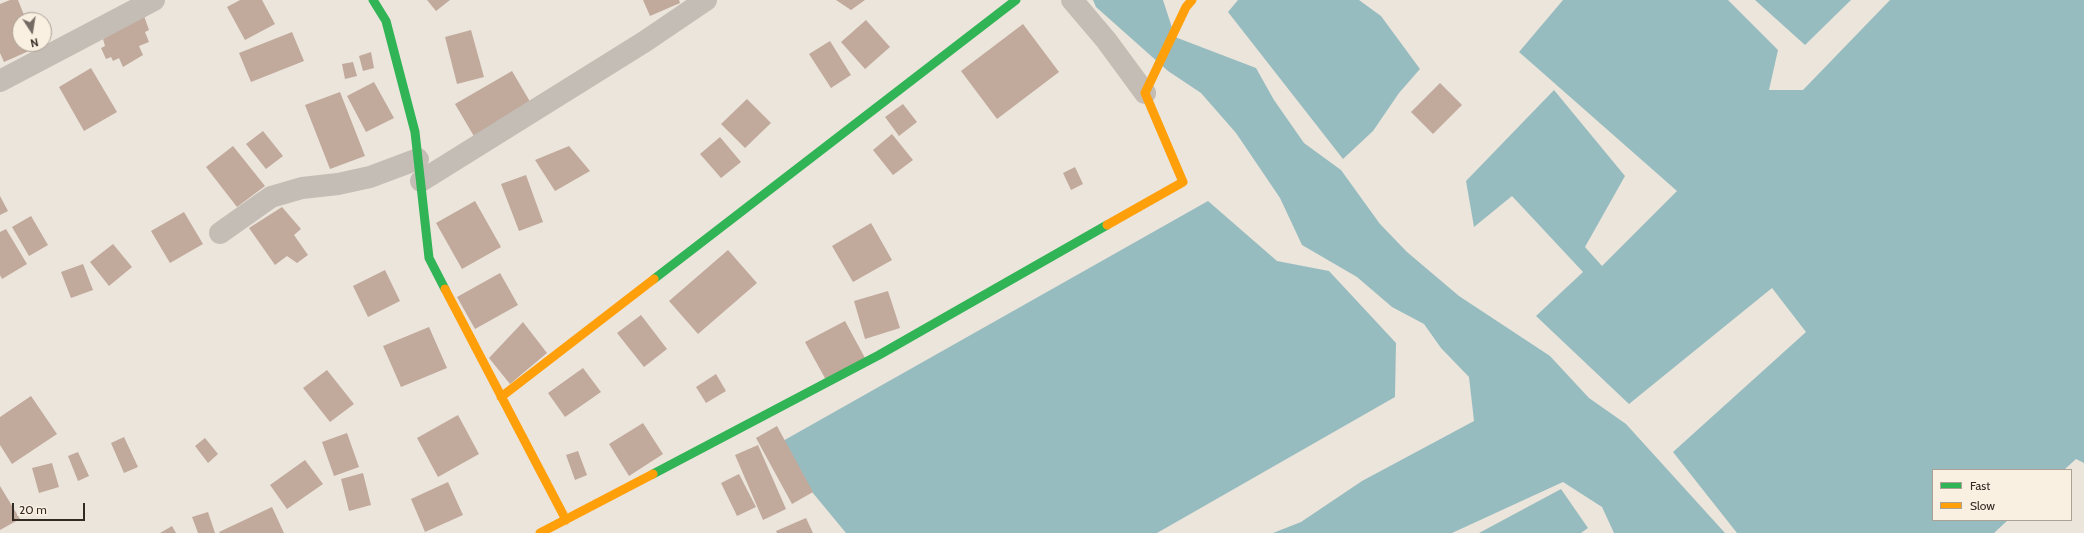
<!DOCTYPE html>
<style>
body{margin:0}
#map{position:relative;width:2084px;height:533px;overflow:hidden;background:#ece5dc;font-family:Cabin,sans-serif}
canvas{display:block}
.legend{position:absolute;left:1932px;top:469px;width:140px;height:52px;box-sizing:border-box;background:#faf0e1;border:1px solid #aba195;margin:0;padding:5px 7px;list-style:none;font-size:12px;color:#342a24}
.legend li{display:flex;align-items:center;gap:8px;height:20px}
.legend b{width:20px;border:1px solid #aba195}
.north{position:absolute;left:12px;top:12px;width:40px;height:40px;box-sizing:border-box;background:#faf0e1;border:1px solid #aba195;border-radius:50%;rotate:168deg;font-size:11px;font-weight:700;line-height:16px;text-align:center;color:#342a24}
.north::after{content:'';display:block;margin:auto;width:14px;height:18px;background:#746b64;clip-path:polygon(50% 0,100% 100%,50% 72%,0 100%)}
.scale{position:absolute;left:12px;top:503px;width:73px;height:18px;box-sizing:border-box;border:2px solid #342a24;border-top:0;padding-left:5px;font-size:12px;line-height:14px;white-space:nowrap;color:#342a24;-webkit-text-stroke:3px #faf0e1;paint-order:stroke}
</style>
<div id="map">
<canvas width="2084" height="533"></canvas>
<ul class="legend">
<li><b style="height:5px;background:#30b455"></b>Fast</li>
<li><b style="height:5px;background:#ff9f0a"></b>Slow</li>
</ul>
<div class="north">N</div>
<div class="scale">20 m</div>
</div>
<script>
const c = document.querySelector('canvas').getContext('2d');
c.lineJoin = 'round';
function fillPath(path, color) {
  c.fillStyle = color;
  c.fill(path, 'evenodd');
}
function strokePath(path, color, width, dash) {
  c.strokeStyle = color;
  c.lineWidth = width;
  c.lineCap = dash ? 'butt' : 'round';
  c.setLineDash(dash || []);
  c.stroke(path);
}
fillPath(new Path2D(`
 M1093,0H1163L1175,37L1256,68L1274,100L1304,143L1341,170L1380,224L1407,252L1459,296L1550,356L1589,398L1626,424L1725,533H1614L1602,507L1563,482L1452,533H1273L1301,522L1362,481L1474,421L1469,377L1441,348L1424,324L1392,307L1357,277L1302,245L1280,198L1236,133L1201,93L1168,71L1096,7Z
 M1238,0H1359L1381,16L1420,69L1399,93L1373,131L1343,159L1228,12Z
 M1563,0H1728L1778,50L1769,90H1803L1890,0H2084V463L2076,459L2064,470H1933V520H2008L1994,533H1737L1673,452L1806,332L1772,288L1629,404L1536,316L1583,272L1512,196L1474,227L1466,181L1554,90L1625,176L1585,247L1602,266L1677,191L1519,52Z
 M1755,0H1851L1805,45Z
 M1208,201L1277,261L1329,271L1396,343L1395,397L1157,533H846L774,446Z
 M1561,489L1588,528L1581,533H1479Z`), '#97bcbf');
fillPath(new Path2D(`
 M10,0H18L26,20H20V44H36L38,47L4,62L0,53V4Z
 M240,0H262L275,24L245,40L227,7Z
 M427,0H450L436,11Z
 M643,0H679L680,3L650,16Z
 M836,0H865L851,10Z
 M143,13L149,30L145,32L149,42L139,46L143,55L123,67L119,58L113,61L111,57L106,59L101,48L105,46L103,39Z
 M866,20L890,47L865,69L841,42Z
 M1023,24L1059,72L997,119L961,71Z
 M471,30L484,77L457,84L445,37Z
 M292,32L304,61L251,82L239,53Z
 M830,41L851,75L831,88L809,54Z
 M371,52L374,68L363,71L359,56Z
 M353,62L357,76L345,79L342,64Z
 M91,68L117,112L84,131L59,87Z
 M512,71L532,105L475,138L455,104Z
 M374,82L394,118L366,132L347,96Z
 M1440,83L1462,105L1433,134L1411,112Z
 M340,92L365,156L330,169L305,105Z
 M747,99L771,123L745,148L721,124Z
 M903,104L917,122L899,136L885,117Z
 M263,131L283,156L266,169L246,144Z
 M892,134L913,160L893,175L873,150Z
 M720,137L741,162L721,178L700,154Z
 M233,146L265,186L237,207L206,167Z
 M569,146L590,171L555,191L535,160Z
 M1075,167L1083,184L1071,190L1063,173Z
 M526,175L543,222L519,231L501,184Z
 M0,196L8,211L0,215Z
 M475,201L501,247L462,269L436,223Z
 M282,207L301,229L294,235L308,255L297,263L287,256L275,265L249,228Z
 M184,212L203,244L170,263L151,231Z
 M31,216L48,245L29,256L12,227Z
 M871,223L892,260L853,282L832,246Z
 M6,229L27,264L2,279L0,275V232Z
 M113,244L132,267L109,286L90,262Z
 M728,250L757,283L698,334L669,301Z
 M83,264L93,290L71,298L61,272Z
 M385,270L400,301L368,317L353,286Z
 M500,273L518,305L475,329L457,297Z
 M888,291L900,328L865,339L854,301Z
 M641,315L667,349L644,367L617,333Z
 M845,321L865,358L826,380L805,342Z
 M523,322L547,353L510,384L489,358Z
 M429,327L447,368L401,387L383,346Z
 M583,368L601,392L565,417L548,393Z
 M327,370L354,404L330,422L303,388Z
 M716,374L726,391L706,403L696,387Z
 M31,396L57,434L12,464L0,445V417Z
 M458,415L479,454L438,477L417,438Z
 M643,423L663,454L629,476L609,444Z
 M777,426L813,492L792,504L756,438Z
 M347,433L359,467L334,476L322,442Z
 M124,437L138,467L124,473L111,443Z
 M205,438L218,454L208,463L195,446Z
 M758,445L786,509L763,520L735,455Z
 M578,451L587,475L575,480L566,455Z
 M78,452L89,476L78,481L68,456Z
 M305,460L323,484L287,509L270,485Z
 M52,463L59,487L39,493L32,468Z
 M363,473L371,505L349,511L341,479Z
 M739,474L756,507L737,516L721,483Z
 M448,482L463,515L425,532L411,499Z
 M0,486L20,519L0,530Z
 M272,507L284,533H220L219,532Z
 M208,512L215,533H198L192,517Z
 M806,518L813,533H777L776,531Z
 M172,526L176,533H160Z`), '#c1a99c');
strokePath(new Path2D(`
 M1072,0L1106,40L1145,93
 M0,81L154,0
 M421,181L644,42L706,0
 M220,233L271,197L302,188L338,184L370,177L418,159`), '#c4bdb5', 22);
strokePath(new Path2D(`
 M373,0L386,21L415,132L429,258L445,289
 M654,279L1016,0
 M653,474L879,355L1107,225`), '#30b455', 9);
strokePath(new Path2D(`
 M1107,225L1183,182L1145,93L1186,7L1192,0
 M445,289L566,520
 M501,397L654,279
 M540,533L653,474`), '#ff9f0a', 9);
</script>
